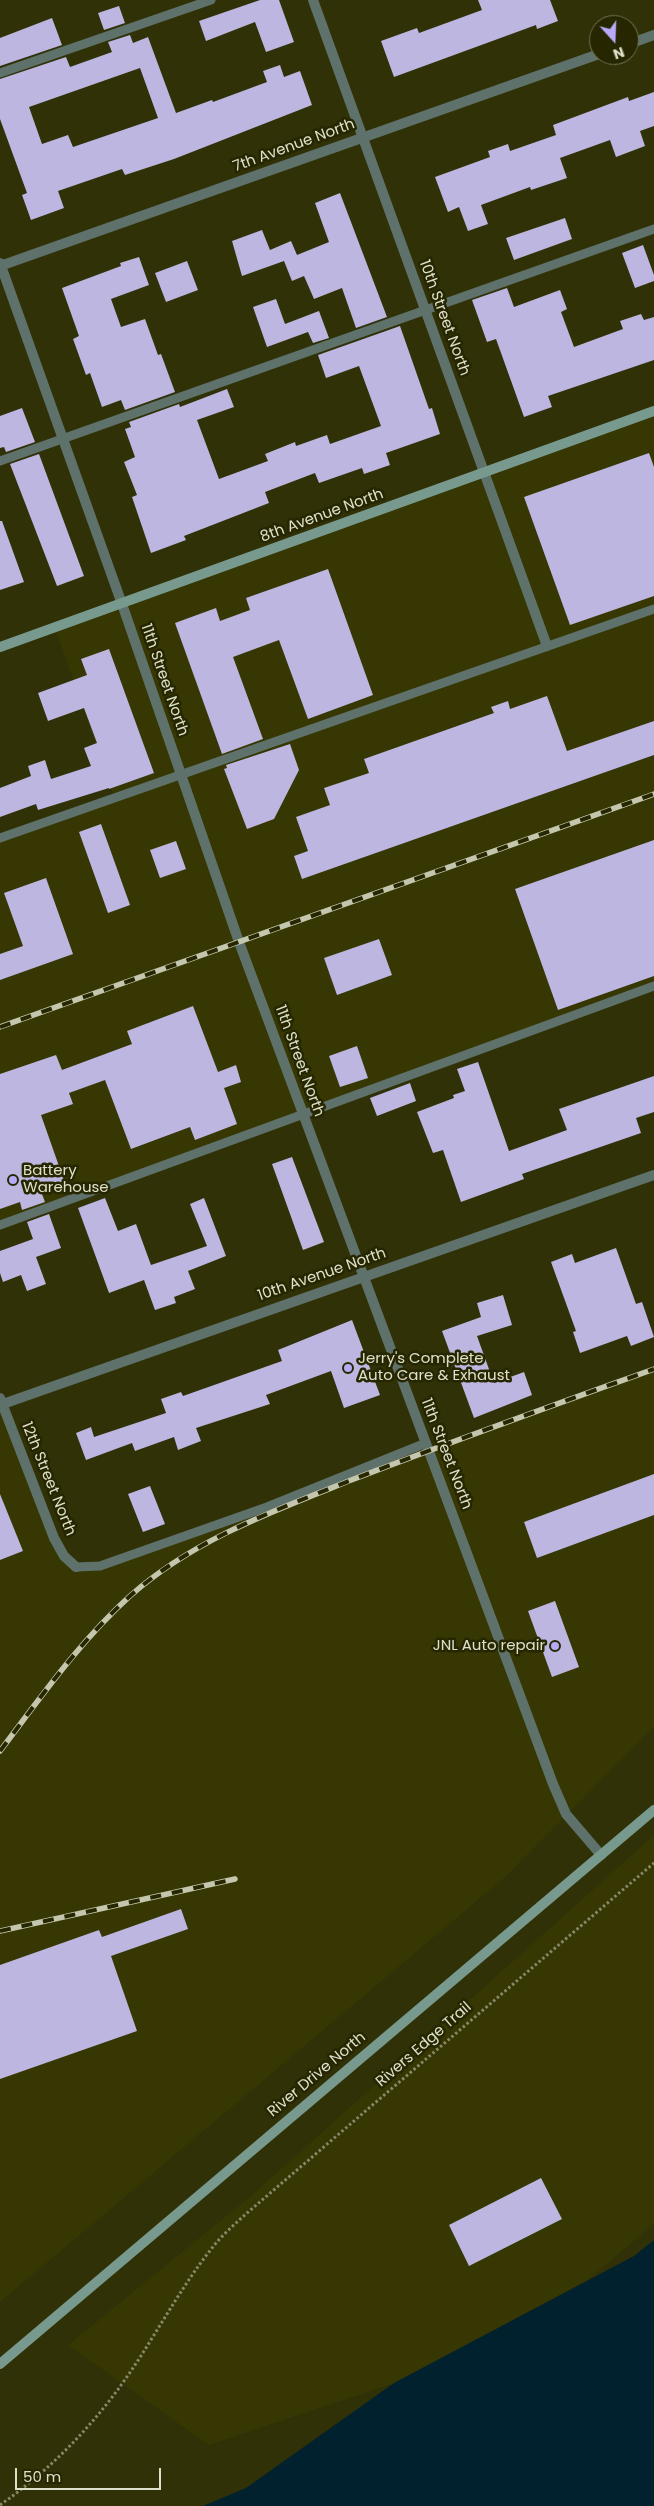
<!DOCTYPE html>
<style>
body{margin:0}
#map{position:relative;width:654px;height:2506px;overflow:hidden;background:#303107;font-family:Poppins,sans-serif}
canvas{display:block}
.north{position:absolute;left:589px;top:15px;width:50px;height:50px;box-sizing:border-box;background:#262700;border:1px solid #707151;border-radius:50%;rotate:160deg;font-size:14px;font-weight:700;line-height:20px;text-align:center;color:#dee0ca}
.north::after{content:'';display:block;margin:auto;width:18px;height:22px;background:#b7abf7;clip-path:polygon(50% 0,100% 100%,50% 72%,0 100%)}
.scale{position:absolute;left:15px;top:2468px;width:146px;height:22px;box-sizing:border-box;border:2px solid #dee0ca;border-top:0;padding-left:6px;font-size:15px;line-height:18px;white-space:nowrap;color:#dee0ca;-webkit-text-stroke:4px #262700;paint-order:stroke}
</style>
<div id="map">
<canvas width="654" height="2506"></canvas>
<div class="north">N</div>
<div class="scale">50 m</div>
</div>
<script>
const c = document.querySelector('canvas').getContext('2d');
c.lineJoin = 'round';
function fillPath(path, color) {
  c.fillStyle = color;
  c.fill(path, 'evenodd');
}
function strokePath(path, color, width, dash) {
  c.strokeStyle = color;
  c.lineWidth = width;
  c.lineCap = dash ? 'butt' : 'round';
  c.setLineDash(dash || []);
  c.stroke(path);
}
function drawText(font, color, halo, rows, align = 'center') {
  c.font = font + ' Poppins,sans-serif';
  c.lineWidth = 5;
  c.setLineDash([]);
  c.textBaseline = 'middle';
  c.strokeStyle = halo;
  c.fillStyle = color;
  for (const [text, x, y, turn = 0] of rows) {
    c.save();
    c.translate(x, y);
    c.rotate((+turn || 0) * Math.PI / 180);
    c.textAlign = isNaN(turn) ? turn : align;
    if (halo) c.strokeText(text, 0, 0);
    c.fillText(text, 0, 0);
    c.restore();
  }
}
fillPath(new Path2D(`
 M654,411V986L0,1225V838L114,797L55,628Z
 M654,1369V1727L504,1878L0,2302V1405L54,1538L76,1567L100,1566Z
 M654,1835V2224L588,2280L394,2383L209,2445L68,2345L252,2195Z`), '#363702');
fillPath(new Path2D(`
 M654,2240V2506H203L246,2488L394,2383L634,2256Z`), '#01212f');
fillPath(new Path2D(`
 M260,0H279L294,42L266,52L255,22L206,41L199,21Z
 M478,0H550L558,21L537,29L536,25L394,77L381,41L417,28L419,33L482,10Z
 M119,6L125,23L104,30L98,13Z
 M52,18L62,45L0,66V38Z
 M130,35L133,43L148,37L176,113L212,100L213,102L267,82L263,71L280,65L284,77L300,71L312,105L174,159L125,175L122,169L58,191L64,208L31,220L22,195L27,193L0,119V79L66,57L70,67L112,52L108,42ZM140,68L158,118L73,147L68,135L42,144L29,107Z
 M654,92V126L640,131L645,146L616,157L610,140L560,158L567,178L531,190L530,187L481,205L488,224L468,231L459,207L448,212L435,177L490,157L488,151L508,144L510,151L556,135L553,125L628,97L629,101Z
 M340,193L387,317L356,328L342,288L314,299L304,276L292,281L284,261L242,276L232,241L262,230L270,250L291,241L297,255L329,242L315,203Z
 M565,218L572,239L514,260L506,238Z
 M643,245L654,275V281L635,288L622,253Z
 M139,257L149,285L111,299L121,327L145,319L158,355L161,354L175,392L125,410L121,400L102,407L90,373L86,375L73,339L79,336L62,288L121,266L120,263Z
 M187,261L198,290L166,302L155,273Z
 M507,288L514,307L560,290L567,309L561,312L574,347L623,329L620,321L641,314L644,320L654,317V360L548,396L552,407L524,417L496,339L487,342L472,300Z
 M276,299L285,324L319,311L329,338L313,343L308,332L267,347L253,307Z
 M400,326L429,409L432,408L440,434L386,453L390,465L364,474L362,468L319,483L315,473L265,492L269,503L184,536L186,540L151,553L132,497L137,495L124,462L135,457L125,429L131,427L129,422L179,404L180,407L227,389L234,407L197,420L219,479L268,461L265,454L295,442L296,446L327,435L330,444L381,426L359,366L326,378L318,355Z
 M22,408L35,442L6,452L4,447L0,448V416Z
 M649,453L654,467V596L570,625L524,497Z
 M39,454L84,576L57,586L10,464Z
 M0,521H2L24,582L0,590Z
 M328,569L373,695L308,719L279,640L233,657L263,739L222,754L175,623L216,608L220,621L250,610L246,598Z
 M109,649L154,773L109,789V788L38,810L36,804L0,817V788L31,776L28,766L45,760L51,779L91,766L84,748L97,743L84,708L48,721L38,693L87,675L81,659Z
 M547,696L567,751L654,721V755L302,879L294,856L308,851L296,817L330,805L324,788L369,773L364,759L494,713L491,707L508,701L510,709Z
 M290,744L299,770L274,819L247,829L224,769L227,768L226,765Z
 M101,824L130,905L108,913L79,832Z
 M654,840V976L558,1010L515,889Z
 M176,841L186,869L160,878L150,850Z
 M46,878L73,954L0,980V954L23,946L4,893Z
 M379,939L392,975L337,995L324,958Z
 M193,1006L218,1072L236,1065L241,1082L224,1088L237,1124L195,1140L190,1127L131,1149L105,1080L69,1093L73,1104L41,1115L66,1186L42,1194L45,1202L22,1210L20,1202L0,1209V1074L56,1055L62,1070L132,1044L127,1031Z
 M357,1046L368,1078L340,1087L329,1056Z
 M478,1062L509,1151L567,1130L559,1109L654,1076V1112L636,1118L641,1133L522,1174L524,1179L461,1202L443,1150L433,1153L417,1112L454,1098L453,1095L465,1091L457,1069Z
 M410,1083L416,1101L377,1116L370,1098Z
 M292,1157L324,1242L303,1250L272,1164Z
 M105,1198L118,1231L136,1224L151,1265L207,1246L190,1204L204,1198L226,1256L188,1271L195,1289L174,1297L176,1303L155,1310L144,1280L109,1293L78,1208Z
 M49,1214L61,1248L36,1257L46,1284L27,1291L21,1275L3,1282L0,1273V1251L33,1239L27,1222Z
 M616,1248L636,1304L642,1302L654,1337L631,1346L627,1336L580,1353L573,1332L576,1331L551,1262L572,1254L575,1263Z
 M503,1295L512,1325L477,1336L494,1383L524,1372L532,1395L474,1418L442,1331L481,1317L477,1303Z
 M352,1320L380,1395L344,1408L331,1371L266,1395L270,1404L196,1428L201,1441L178,1450L174,1437L135,1451L132,1443L86,1460L76,1433L91,1427L94,1437L166,1413L161,1399L181,1392L183,1396L282,1361L278,1350Z
 M654,1474V1515L537,1558L524,1522Z
 M150,1486L165,1524L143,1532L128,1494Z
 M0,1494L23,1551L0,1560Z
 M555,1601L579,1667L552,1677L528,1611Z
 M181,1909L188,1929L111,1956L137,2031L0,2079V1965L99,1930L102,1937Z
 M541,2178L562,2219L469,2266L449,2225Z`), '#bcb6e1');
strokePath(new Path2D(`
 M0,2505C47,2472 85,2434 119,2388C152,2343 177,2292 212,2248C222,2235 235,2224 247,2213L654,1863`), '#878969', 3, [2.5, 2.5]);
strokePath(new Path2D(`
 M0,73L211,0
 M0,461L654,229
 M0,838L654,609
 M0,1225L654,986
 M76,1567L100,1566L267,1507L426,1443`), '#5e726b', 9);
strokePath(new Path2D(`
 M313,0L547,646
 M629,44L654,35
 M0,263L122,604L239,942L553,1784L566,1814L601,1855
 M0,266L599,54
 M0,1398L54,1538L64,1556L76,1567
 M0,1405L654,1175`), '#5e726b', 10);
strokePath(new Path2D(`
 M0,647L654,411
 M0,2364L654,1810`), '#78998d', 10);
const rail = new Path2D(`
 M0,1027L654,794
 M0,1751C41,1697 80,1641 130,1596C194,1539 276,1510 354,1479C453,1441 554,1405 654,1369
 M0,1931L235,1879`);
strokePath(rail, '#c4c6ad', 5.5);
strokePath(rail, '#262700', 4, [11]);
for (const [x, y, r, color] of [
 [13,1180,5,"#b7abf7"],
 [348,1368,5,"#b7abf7"],
 [555,1646,5,"#b7abf7"]
]) {
  const dot = new Path2D();
  dot.arc(x, y, r, 0, 2 * Math.PI);
  c.fillStyle = color;
  c.fill(dot);
  strokePath(dot, '#262700', 2);
}
drawText('15px', '#dee0ca', '#262700', [
 ["7th Avenue North",294,146,-20],
 ["10th Street North",444,318,70],
 ["8th Avenue North",322,516,-20],
 ["11th Street North",164,680,71],
 ["11th Street North",299,1061,70],
 ["10th Avenue North",322,1275,-19],
 ["11th Street North",446,1454,69],
 ["12th Street North",48,1479,68],
 ["Rivers Edge Trail",424,2045,-41],
 ["River Drive North",317,2075,-40]
]);
drawText('15px', '#dee0ca', '#262700', [
 ["Battery",23,1171],
 ["Warehouse",23,1188],
 ["Jerry's Complete",358,1359],
 ["Auto Care & Exhaust",358,1376],
 ["JNL Auto repair",545,1646,"right"]
], 'left');
</script>
